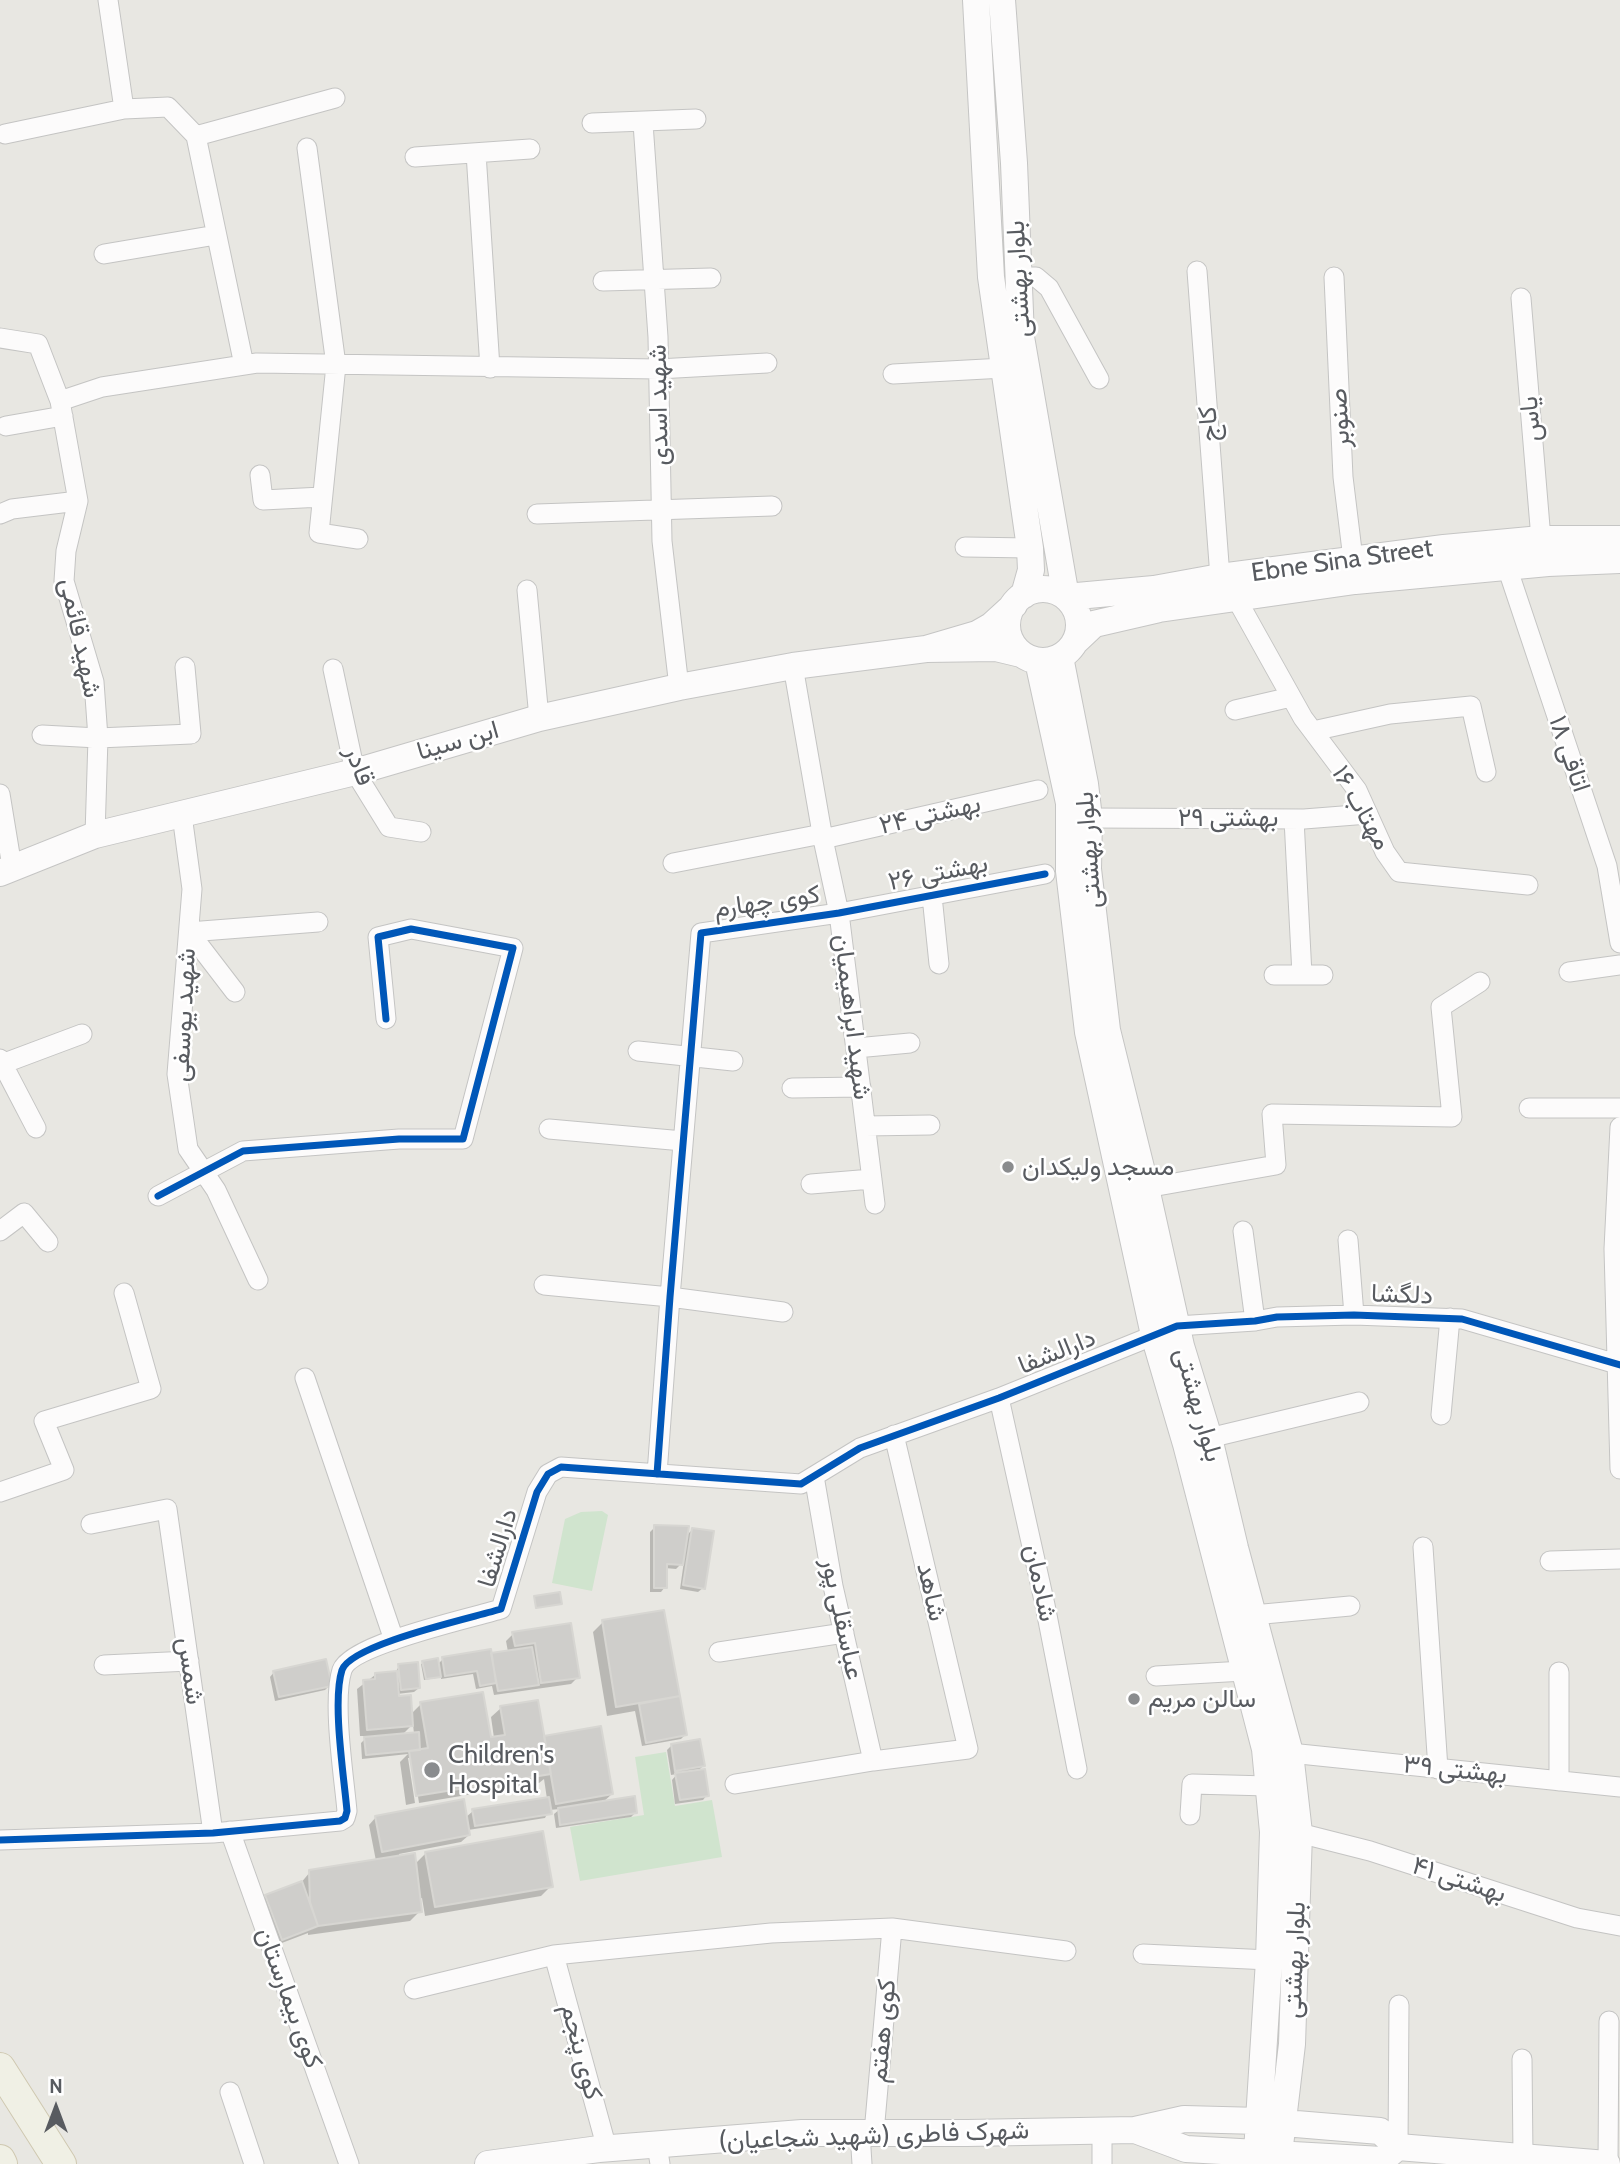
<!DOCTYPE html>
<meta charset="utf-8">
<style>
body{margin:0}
#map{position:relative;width:1620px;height:2164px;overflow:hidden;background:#e8e7e2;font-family:Cabin,sans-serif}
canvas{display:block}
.north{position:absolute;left:21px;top:2073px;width:70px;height:70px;-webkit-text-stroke:5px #fff;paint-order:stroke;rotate:0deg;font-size:19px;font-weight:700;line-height:28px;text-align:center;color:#585b60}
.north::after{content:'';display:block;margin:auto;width:24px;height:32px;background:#585b60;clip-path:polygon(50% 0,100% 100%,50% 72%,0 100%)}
</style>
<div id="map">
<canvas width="1620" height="2164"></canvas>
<div class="north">N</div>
</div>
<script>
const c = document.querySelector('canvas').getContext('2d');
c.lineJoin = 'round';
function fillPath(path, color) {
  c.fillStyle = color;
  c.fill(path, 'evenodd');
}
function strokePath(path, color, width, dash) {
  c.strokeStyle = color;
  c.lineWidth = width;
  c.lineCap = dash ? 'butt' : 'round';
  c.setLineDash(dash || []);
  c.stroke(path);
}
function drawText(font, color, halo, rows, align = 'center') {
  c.font = font + ' Cabin,Vazirmatn,sans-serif';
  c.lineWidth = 5;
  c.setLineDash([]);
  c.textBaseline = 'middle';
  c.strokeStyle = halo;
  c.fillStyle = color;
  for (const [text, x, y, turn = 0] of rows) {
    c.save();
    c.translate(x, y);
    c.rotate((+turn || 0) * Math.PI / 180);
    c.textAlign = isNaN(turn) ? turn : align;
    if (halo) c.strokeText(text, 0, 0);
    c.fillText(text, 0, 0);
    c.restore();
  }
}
fillPath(new Path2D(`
 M602,1511L608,1515L592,1591L552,1583L565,1519L581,1512Z
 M666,1752L675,1806L712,1800L722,1857L580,1881L570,1827L644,1815L635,1757Z`), '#d0e4ce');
fillPath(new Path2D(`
 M655,1527L685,1537L693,1529L703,1588L698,1592L680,1589L684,1561L676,1569L665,1568V1587L661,1592H650V1532Z
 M663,1612L685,1735L681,1739L642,1746L635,1711L607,1716L593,1632L603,1622Z
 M570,1625L578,1677L571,1684L494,1695L492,1686L476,1689L473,1674L441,1679V1675L437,1678L424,1680L421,1664L423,1663L437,1665L443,1659L508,1652L506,1641L513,1634Z
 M399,1666L419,1688L414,1692L397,1694L410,1715L421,1704L489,1739L494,1738L491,1717L501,1708L543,1738L612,1794L602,1803L636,1812L631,1817L556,1828L554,1814L560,1809L549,1810L545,1818L468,1830L469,1835L461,1842L399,1854L400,1857L414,1865L426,1853L551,1886L541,1896L425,1916L422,1898L419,1899L420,1911L410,1921L308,1935V1933L274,1946L259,1903L266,1896L300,1884L310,1872L376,1861L369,1825L376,1817L465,1818L473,1811L547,1799L544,1779L539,1783L419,1803L412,1758H408L415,1803L406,1805L400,1762L408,1754L362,1759L361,1743L368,1736H360L357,1689L375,1675L395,1673ZM413,1724L414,1734L402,1735Z
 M274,1672L330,1685L325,1690L275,1701L270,1677Z
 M671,1746L703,1766L697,1772L707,1795L703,1800L675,1804L672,1780L677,1774L671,1775L667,1750Z`), '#0003');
const building = new Path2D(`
 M654,1525L689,1526L683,1565L667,1564V1588H654Z
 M692,1528L714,1531L705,1589L683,1585Z
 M560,1592L562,1604L536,1608L534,1596Z
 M664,1610L680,1696L616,1707L602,1620Z
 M571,1623L580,1678L541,1683L535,1643L515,1646L512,1632Z
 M532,1647L539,1685L498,1691L491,1653Z
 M491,1649L496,1683L480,1686L477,1671L445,1676L442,1657Z
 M438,1658L441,1677L426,1679L422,1661Z
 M326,1659L332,1686L279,1697L273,1671Z
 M418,1662L420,1688L401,1690L398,1664Z
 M397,1671L399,1696L411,1695L413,1726L367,1730L363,1680L375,1679V1673Z
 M483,1692L491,1737L505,1735L500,1706L538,1700L551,1774L416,1796L409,1751L428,1748L420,1702Z
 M680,1696L687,1735L646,1743L639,1704Z
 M601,1726L613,1794L556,1804L544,1736Z
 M419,1732L420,1750L366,1755L364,1737Z
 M700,1739L705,1766L675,1771L671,1744Z
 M705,1769L709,1796L680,1800L675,1773Z
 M635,1796L637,1813L560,1825L558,1808Z
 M549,1797L552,1814L475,1826L472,1809Z
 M464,1799L470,1835L382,1852L375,1816Z
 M543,1831L553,1887L435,1907L425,1852Z
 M415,1853L422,1912L318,1926L310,1902L309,1870Z
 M302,1881L318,1926L282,1940L265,1895Z`);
fillPath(building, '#cfcecb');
strokePath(building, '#d7d6d2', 2);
const street = new Path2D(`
 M108,0L124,109
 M592,123L696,119
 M643,123L658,337L662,541L679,687
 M5,134L124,109L168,107L196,136L244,365
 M196,136L335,98
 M307,148L336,365L319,533L358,539
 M476,153L490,368
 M415,157L530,149
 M104,254L216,235
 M1197,271L1220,577
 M1019,277H1036L1049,288L1099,379
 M1334,277L1343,477L1353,559
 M603,281L711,278
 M1521,298L1541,539
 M0,338L38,344L60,401L78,501L66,551L64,581L94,682L98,738L95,835
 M893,374L1004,368
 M60,401L102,387L257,363L658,369L767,363
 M6,426L63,416
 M260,475L263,500L322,497
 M0,514L12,509L78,501
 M537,514L772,506
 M965,547L1030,548
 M1507,567L1607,866L1620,943
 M527,590L539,718
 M1236,598L1303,718L1357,790L1385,852L1399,872L1528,885
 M793,666L823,839L839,913L875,1204
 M333,669L355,772L389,827L421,832
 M1235,710L1291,697
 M1313,731L1390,714L1471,706L1486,772
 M42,735L98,738L191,734L185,667
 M0,794L12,867
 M182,815L192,889L177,1074L188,1149L216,1190L258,1280
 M1089,818L1304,819L1368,814
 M1294,819L1302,975
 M823,839L1038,790
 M673,863L822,834
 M932,896L939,964
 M1569,972L1620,965
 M1274,975H1323
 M235,992L189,932L318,922
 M856,1048L910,1043
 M638,1051L733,1061
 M0,1059L36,1128
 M2,1064L82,1034
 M792,1088L861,1087
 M1529,1108H1620
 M866,1126L930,1125
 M1620,1127L1614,1249L1620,1469
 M549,1129L683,1141
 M811,1184L872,1179
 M1146,1188L1276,1165L1272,1114L1452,1117L1441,1007L1480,982
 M158,1196L243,1151L399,1139H463L513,948L411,929L378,937L386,1019
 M0,1231L24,1213L48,1242
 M1243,1231L1255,1321
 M1348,1240L1354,1315
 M544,1285L670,1297L783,1312
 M305,1378L394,1640
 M999,1398L1045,1605L1077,1769
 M1441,1415L1450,1318
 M1209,1438L1359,1402
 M657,1474L670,1297L701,933L839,913L1045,874
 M814,1476L833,1586L873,1761
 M0,1492L64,1470L44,1421L151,1389L124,1293
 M91,1524L167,1509L213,1833
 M1423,1547L1438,1769
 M1550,1561L1620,1559
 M1253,1615L1350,1606
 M719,1652L844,1633
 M104,1665L189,1661
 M1559,1672V1781
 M1156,1676L1244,1671
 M1290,1753L1620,1787
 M735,1784L873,1761L968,1749L894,1435
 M1190,1815L1192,1784L1268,1786
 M230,1831L349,2164
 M1299,1833L1370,1851L1577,1918L1620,1926
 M0,1840L213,1833L340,1821L345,1818L347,1811C344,1777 332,1701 342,1670C351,1644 472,1618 501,1609L537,1492L548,1474L561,1467L801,1484L860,1448L999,1398L1177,1326L1255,1321L1277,1317L1354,1315L1462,1319L1620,1365
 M1143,1954L1269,1960
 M554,1955L607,2149
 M414,1989L554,1955L771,1933L892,1928L1066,1951
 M1522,2059L1523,2156
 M230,2092L254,2164
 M1102,2131V2164
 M860,2133L862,2164
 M874,2133L892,1928
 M657,2145L660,2164
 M1398,2147L1399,2005
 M1608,2164L1609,2021`);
const secondary = new Path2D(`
 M976,0L991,277L1030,548L1031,570L1024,595
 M1002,0L1014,163L1021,337L1066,597L1154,589L1220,577L1444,548L1541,539H1620
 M1007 625a36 36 0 1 1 72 0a36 36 0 1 1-72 0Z
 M1014,605L991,626L977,634L926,649L996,648L1021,654
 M1076,641L1094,624L1159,609L1355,581L1548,563L1620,560
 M1060,657L1085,784L1089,818L1088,869L1107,1030L1146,1188L1181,1346L1209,1438L1235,1548L1290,1753L1299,1833L1292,2044L1279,2154
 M1038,661L1069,803V871L1088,1032L1154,1335L1186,1444L1265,1749L1273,1832L1269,1960L1257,2152
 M0,873L95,835L355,772L539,718L679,687L793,666L926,649
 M1135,2130L1186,2149L1382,2160L1398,2147
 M488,2164L599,2149L802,2133H967L1135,2130L1184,2119L1260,2121L1380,2131L1398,2147L1607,2164`);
const primary = new Path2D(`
 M0,2068L61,2164
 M0,2160L2,2164`);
strokePath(street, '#c4c4c3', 21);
strokePath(secondary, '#c5c5c4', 28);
strokePath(primary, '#cfc8b0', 32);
strokePath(street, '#fcfbfb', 19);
strokePath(secondary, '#fcfbfb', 26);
strokePath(primary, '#f0f0e5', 30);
strokePath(new Path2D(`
 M158,1196L243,1151L399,1139H463L513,948L411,929L378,937L386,1019
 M657,1474L670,1297L701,933L839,913L1045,874
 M0,1840L213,1833L340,1821L345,1818L347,1811C344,1777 332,1701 342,1670C351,1644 472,1618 501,1609L537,1492L548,1474L561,1467L801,1484L860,1448L999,1398L1177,1326L1255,1321L1277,1317L1354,1315L1462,1319L1620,1365`), '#0057b8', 7);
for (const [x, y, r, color] of [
 [1008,1167,7,"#8a8c8e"],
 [1134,1699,7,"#8a8c8e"],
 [432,1770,9,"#8a8c8e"]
]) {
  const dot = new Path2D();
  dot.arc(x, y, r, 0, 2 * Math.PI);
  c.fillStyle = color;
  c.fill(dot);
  strokePath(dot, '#fff', 2.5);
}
drawText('26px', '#585b60', '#fff', [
 ["بلوار بهشتی",1019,279,-93],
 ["شهید اسدی",659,405,-91],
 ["صنوبر",1340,418,-93],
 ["یاس",1531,419,-95],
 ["کاج",1209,424,-94],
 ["Ebne Sina Street",1342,561,-8],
 ["شهید قائمی",80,638,78],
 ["ابن سینا",458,741,-16],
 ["اتاقی ۱۸",1569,754,71],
 ["قادر",359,766,69],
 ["مهتاب ۱۶",1361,808,60],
 ["بهشتی ۲۴",930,815,-13],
 ["بهشتی ۲۹",1228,818],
 ["بلوار بهشتی",1089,850,-94],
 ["بهشتی ۲۶",938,873,-11],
 ["کوی چهارم",767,902,-8],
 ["شهید یوسفی",184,1015,-87],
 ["شهید ابراهیمیان",852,1017,83],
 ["دلگشا",1402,1295,2],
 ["دارالشفا",1057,1352,-22],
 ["بلوار بهشتی",1198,1405,74],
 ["دارالشفا",498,1548,-73],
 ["شادمان",1040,1583,78],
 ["شاهد",931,1592,77],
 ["عباسقلی پور",842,1619,78],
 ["شمس",190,1671,82],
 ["بهشتی ۳۹",1455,1770,6],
 ["بهشتی ۴۱",1459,1880,18],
 ["بلوار بهشتی",1295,1960,-88],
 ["کوی بیمارستان",289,1998,70],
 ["کوی هفتم",883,2031,-85],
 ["کوی پنجم",581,2052,75],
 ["شهرک فاطری (شهید شجاعیان)",874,2136,-2]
]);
drawText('26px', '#585b60', '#fff', [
 ["مسجد ولیکدان",1022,1167],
 ["سالن مریم",1148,1699],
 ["Children's",448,1755],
 ["Hospital",448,1785]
], 'left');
</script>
